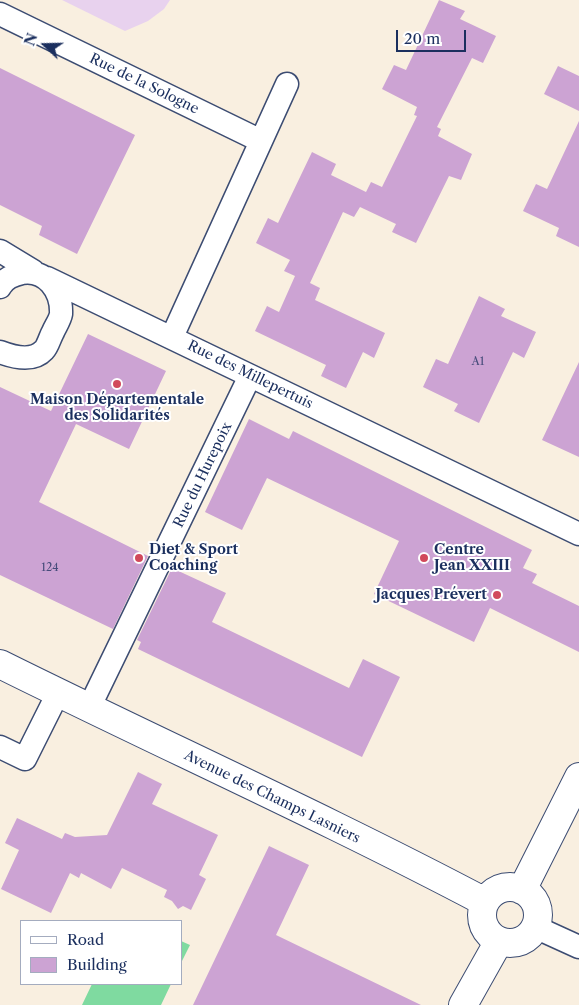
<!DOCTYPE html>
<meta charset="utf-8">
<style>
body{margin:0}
#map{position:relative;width:579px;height:1005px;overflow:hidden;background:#f9efe0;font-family:"Libre Caslon Text",serif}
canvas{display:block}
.legend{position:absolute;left:20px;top:920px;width:162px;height:65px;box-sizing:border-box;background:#fff;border:1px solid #a4acbf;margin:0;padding:6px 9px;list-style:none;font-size:15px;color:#1b2f5e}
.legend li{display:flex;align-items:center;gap:10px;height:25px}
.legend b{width:25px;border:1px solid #a4acbf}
.north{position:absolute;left:20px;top:20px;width:50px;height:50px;-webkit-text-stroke:4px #fff;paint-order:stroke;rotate:291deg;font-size:14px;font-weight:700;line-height:20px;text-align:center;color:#1b2f5e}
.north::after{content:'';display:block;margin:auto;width:18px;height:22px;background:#1b2f5e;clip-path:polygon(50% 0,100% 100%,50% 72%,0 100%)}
.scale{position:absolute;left:396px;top:30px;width:70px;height:22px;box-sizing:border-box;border:2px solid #1b2f5e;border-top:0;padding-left:6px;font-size:15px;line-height:18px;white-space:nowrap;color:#1b2f5e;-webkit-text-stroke:4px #fff;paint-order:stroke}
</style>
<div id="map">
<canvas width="579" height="1005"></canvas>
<ul class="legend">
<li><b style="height:6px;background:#fff"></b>Road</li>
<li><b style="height:14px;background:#cca3d3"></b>Building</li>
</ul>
<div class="north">N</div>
<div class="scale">20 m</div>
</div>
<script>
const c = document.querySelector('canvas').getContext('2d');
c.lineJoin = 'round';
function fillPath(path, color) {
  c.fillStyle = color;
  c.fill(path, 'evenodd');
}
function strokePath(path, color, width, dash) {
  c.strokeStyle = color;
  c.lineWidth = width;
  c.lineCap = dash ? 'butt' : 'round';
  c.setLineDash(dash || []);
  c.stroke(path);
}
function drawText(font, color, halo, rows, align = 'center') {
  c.font = font + ' "Libre Caslon Text",serif';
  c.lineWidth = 4;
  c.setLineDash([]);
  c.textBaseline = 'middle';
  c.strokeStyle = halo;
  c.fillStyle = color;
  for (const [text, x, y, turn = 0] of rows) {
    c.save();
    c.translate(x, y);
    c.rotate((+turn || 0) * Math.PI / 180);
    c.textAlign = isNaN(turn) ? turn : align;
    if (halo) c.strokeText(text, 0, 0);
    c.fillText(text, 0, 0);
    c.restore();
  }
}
fillPath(new Path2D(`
 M62,0H170L164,9L148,21L125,31Z`), '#e8d2ee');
fillPath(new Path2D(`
 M181,941L190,945L181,963Z
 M92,984H171L161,1005H82Z`), '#7fdaa0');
fillPath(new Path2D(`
 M439,0L465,11L460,19L496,36L483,63L472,58L437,127L441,129L438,136L472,154L461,180L449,176L416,243L392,232L396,224L360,207L354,217L343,212L310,283L300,278L320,288L315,300L385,333L374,358L363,352L346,388L321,376L326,365L255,331L267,306L279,312L295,276L284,271L290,260L256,243L268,218L278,223L312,152L336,164L331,175L366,192L371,182L382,187L417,116L414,115L417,107L382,89L394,65L406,70Z
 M558,66L579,76V111L544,94Z
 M0,68L135,135L77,254L39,235L42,226L0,205Z
 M579,121V247L556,236L559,228L523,211L536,184L547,189Z
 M479,296L505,309L501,316L536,332L524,358L513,352L479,423L454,411L458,404L423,387L436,359L448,364Z
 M88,334L166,371L129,449L76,424L39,502L148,556L113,629L0,575V387L51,411Z
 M579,362V457L542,440Z
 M249,419L289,439L293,431L532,550L523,568L537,574L532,583L579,606V652L490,608L474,642L374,594L399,541L267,478L242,530L205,512Z
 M172,568L226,593L212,622L349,688L363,659L400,677L362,757L138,649L141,642L137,640Z
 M138,772L162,784L152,804L218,835L199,875L206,879L191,910L183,906L178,909L172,901L164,897L167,890L122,868L111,889L81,873L79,878L70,873L51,913L1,889L19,850L5,843L17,818L62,839L65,833L75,837L107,835Z
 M269,846L309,865L276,935L421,1005H193Z`), '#cca3d3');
const minor = new Path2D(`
 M0,14L261,141
 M0,251L33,271
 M47,278L579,534
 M0,287C4,279 13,275 22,273C46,269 62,291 61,314C60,320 55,327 53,332C50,337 48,346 44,350C33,362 13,357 0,352
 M172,337L287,84
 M89,708L250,376
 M0,747L25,759L58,693
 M535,927L579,947`);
const tertiary = new Path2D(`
 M0,664C161,744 326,818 485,902
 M482 915a28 28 0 1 1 56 0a28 28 0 1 1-56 0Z
 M522,890L579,777
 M463,1005L499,941`);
strokePath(minor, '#3c4c72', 25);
strokePath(tertiary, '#3c4c72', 30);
strokePath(minor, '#fff', 22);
strokePath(tertiary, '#fff', 28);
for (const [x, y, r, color] of [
 [117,384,5,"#d1495b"],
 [139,558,5,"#d1495b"],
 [424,558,5,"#d1495b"],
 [497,595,5,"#d1495b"]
]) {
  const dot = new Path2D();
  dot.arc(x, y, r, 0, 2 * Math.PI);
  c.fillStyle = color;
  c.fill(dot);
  strokePath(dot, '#fff', 2);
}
drawText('11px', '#474c7b', null, [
 ["A1",478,362],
 ["124",50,568]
]);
drawText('14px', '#1b2f5e', '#fff', [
 ["Rue de la Sologne",144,84,26],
 ["Rue des Millepertuis",250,375,26],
 ["Rue du Hurepoix",203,475,-64],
 ["Avenue des Champs Lasniers",272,797,26]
]);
drawText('bold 14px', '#1b2f5e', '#fff', [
 ["Maison Départementale",117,400,"center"],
 ["des Solidarités",117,416,"center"],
 ["Diet & Sport",149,550],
 ["Coaching",149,566],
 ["Centre",434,550],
 ["Jean XXIII",434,566],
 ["Jacques Prévert",487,595,"right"]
], 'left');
</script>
